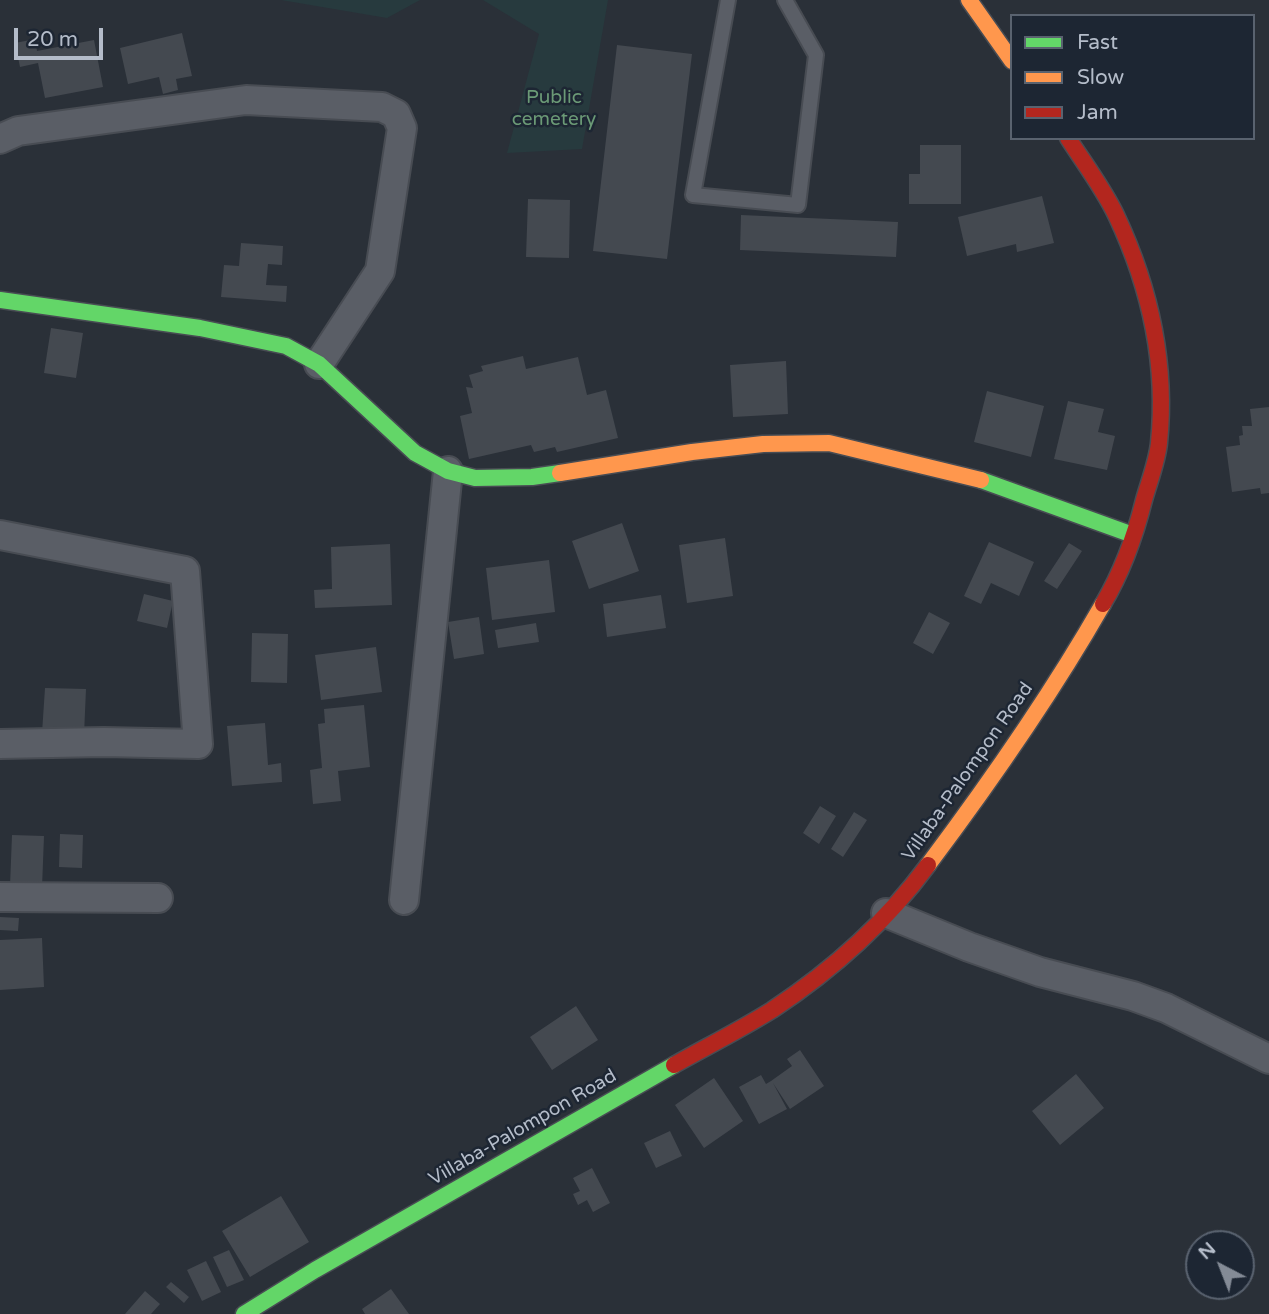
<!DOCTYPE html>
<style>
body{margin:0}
#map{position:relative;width:1269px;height:1314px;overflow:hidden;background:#2a3038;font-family:"Varela Round",sans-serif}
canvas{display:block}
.legend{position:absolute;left:1010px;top:14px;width:245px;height:126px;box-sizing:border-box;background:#1d2633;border:2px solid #59626f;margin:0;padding:9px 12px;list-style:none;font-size:21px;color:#b4bcc9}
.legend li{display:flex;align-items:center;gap:14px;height:35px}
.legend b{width:35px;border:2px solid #59626f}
.north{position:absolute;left:1185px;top:1230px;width:70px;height:70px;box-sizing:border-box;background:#1d2633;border:2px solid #59626f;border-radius:50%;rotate:318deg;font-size:19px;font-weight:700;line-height:28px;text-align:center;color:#b4bcc9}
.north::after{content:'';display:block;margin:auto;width:24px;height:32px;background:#848b96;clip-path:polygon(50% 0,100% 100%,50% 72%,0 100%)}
.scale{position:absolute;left:14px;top:28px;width:89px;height:32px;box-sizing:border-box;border:4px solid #b4bcc9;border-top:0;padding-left:9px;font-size:21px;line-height:24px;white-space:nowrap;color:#b4bcc9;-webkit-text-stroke:5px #1d2633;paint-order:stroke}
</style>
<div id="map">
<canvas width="1269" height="1314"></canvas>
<ul class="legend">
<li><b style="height:9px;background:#63d668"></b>Fast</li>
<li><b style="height:9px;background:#ff974d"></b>Slow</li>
<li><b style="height:9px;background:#b3261e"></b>Jam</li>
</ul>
<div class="north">N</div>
<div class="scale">20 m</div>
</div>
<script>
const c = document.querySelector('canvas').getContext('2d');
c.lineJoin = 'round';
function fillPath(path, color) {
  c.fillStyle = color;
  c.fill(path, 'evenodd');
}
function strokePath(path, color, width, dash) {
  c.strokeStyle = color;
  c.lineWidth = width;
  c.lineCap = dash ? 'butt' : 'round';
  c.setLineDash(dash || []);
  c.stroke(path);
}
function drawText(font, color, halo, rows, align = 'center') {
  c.font = font + ' "Varela Round",sans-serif';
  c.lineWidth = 5;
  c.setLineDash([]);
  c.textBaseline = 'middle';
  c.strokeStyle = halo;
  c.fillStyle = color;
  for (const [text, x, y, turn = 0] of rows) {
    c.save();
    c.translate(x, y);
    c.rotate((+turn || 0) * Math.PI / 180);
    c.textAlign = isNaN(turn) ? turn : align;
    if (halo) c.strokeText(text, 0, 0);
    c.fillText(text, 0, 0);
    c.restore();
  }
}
fillPath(new Path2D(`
 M281,0H420L387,18Z
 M483,0H608L582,149L507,153L539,34Z`), '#273a3e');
fillPath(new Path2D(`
 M182,33L192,76L176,79L178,90L163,94L159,77L128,84L120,48Z
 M35,39L37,51L94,40L103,87L45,98L38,63L20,67L15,43Z
 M617,45L692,54L667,259L593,251Z
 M920,145H961V204H909V174H920Z
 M1042,196L1054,243L1017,252L1016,244L967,256L958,217Z
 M528,199L570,200L569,258L526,257Z
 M741,215L898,222L896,257L740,250Z
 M241,243L283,246L282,265L268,264L266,285L287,286L286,302L221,297L224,265L239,266Z
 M51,328L83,333L76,378L44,373Z
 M523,356L526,369L578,357L587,395L606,390L618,438L557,452L555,447L534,452L531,445L469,459L460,416L472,413L466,387L473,388L469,375L483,371L481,366Z
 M786,361L788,414L733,417L730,365Z
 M987,391L1044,406L1031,457L974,442Z
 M1068,401L1104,409L1098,432L1115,436L1107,470L1054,459Z
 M1269,407V493L1261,494L1260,488L1232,492L1226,447L1240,445L1239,436L1243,435L1242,426H1252L1250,409Z
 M622,523L639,571L589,589L572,541Z
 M725,538L733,596L687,603L679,545Z
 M989,542L1034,562L1019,596L991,583L981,604L964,596Z
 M1069,543L1082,551L1057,589L1044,581Z
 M390,544L392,605L315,608L314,590L332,589L331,547Z
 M549,560L555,612L492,620L486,568Z
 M144,594L173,601L167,628L137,621Z
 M661,595L666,628L607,637L603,604Z
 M929,612L950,623L933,654L913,643Z
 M479,617L484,654L454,659L448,622Z
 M536,623L539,642L498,648L495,630Z
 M252,633L288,634L287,683L251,682Z
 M376,647L382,692L321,700L315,655Z
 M45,688L86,689L84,735L42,733Z
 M364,705L370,767L338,771L341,801L313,804L310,770L322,768L318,724L325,723L324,709Z
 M265,723L268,765L281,763L282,782L232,786L227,726Z
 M820,806L836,816L819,844L803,833Z
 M854,812L867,820L843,857L831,849Z
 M60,834L83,835L82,868L59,867Z
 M12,835L44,836L42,888L10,886Z
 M0,917L19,918L18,931L0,930Z
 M42,938L44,987L0,990V940Z
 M576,1006L598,1040L552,1070L530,1037Z
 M800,1050L824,1086L790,1109L773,1083L787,1109L759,1124L739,1087L761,1075L766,1084L771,1081L792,1066L787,1059Z
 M1076,1074L1104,1108L1060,1145L1032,1111Z
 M714,1078L743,1121L704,1148L675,1105Z
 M670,1131L682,1156L656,1168L644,1143Z
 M592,1168L610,1203L593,1212L587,1200L578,1205L573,1194L580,1191L573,1178Z
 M281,1196L309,1242L250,1277L222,1231Z
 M229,1250L244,1280L227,1287L213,1257Z
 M206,1261L221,1292L202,1301L187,1270Z
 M171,1282L189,1297L184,1303L166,1287Z
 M391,1289L409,1314H365L362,1309Z
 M145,1291L160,1304L151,1314H125Z`), '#444950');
const lane = new Path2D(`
 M728,0L693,195L798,205L816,55L785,0`);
const street = new Path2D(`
 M0,139L18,131L246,100L382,107L396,114L402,128L380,271L319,364
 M0,535L185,571L198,744L104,742L0,744
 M0,897L158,898
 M404,900L448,471
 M886,913L969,947L1040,972L1133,996L1166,1008L1269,1059`);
const fast = new Path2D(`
 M0,300L200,328L286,346L319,364L415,453L448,471L475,478L532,477L560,473
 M981,480L1133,535
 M244,1314L315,1270L674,1065`);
const slow = new Path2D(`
 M969,0L1012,61
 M560,473L692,452L763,444L829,443L981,480
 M928,865C991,781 1051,695 1103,604`);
const jam = new Path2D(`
 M1068,138C1084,163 1103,188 1116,215C1150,287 1167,363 1159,443C1157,462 1149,482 1144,500C1135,536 1122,572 1103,604
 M674,1065C706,1047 740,1030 772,1010C831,971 886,922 928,865`);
strokePath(lane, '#484c53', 18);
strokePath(street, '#484c53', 32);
strokePath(fast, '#484c53', 19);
strokePath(slow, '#484c53', 19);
strokePath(jam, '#484c53', 19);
strokePath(lane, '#5a5e66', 14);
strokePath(street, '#5a5e66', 28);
strokePath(fast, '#63d668', 16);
strokePath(slow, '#ff974d', 16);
strokePath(jam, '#b3261e', 16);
drawText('19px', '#6b9a76', '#1d2633', [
 ["Public",554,98],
 ["cemetery",554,120]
]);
drawText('19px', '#b4bcc9', '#1d2633', [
 ["Villaba-Palompon Road",968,772,-55],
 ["Villaba-Palompon Road",523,1128,-30]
]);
</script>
